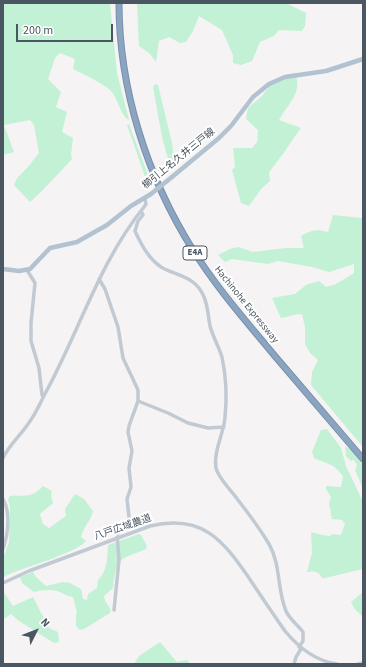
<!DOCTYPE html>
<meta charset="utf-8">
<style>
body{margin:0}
#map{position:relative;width:366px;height:667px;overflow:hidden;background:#f5f3f3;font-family:"Source Sans 3",sans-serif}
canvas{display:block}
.frame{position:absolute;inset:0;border:4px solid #4a5661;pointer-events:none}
.north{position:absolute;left:16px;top:611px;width:40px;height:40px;-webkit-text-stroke:3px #fff;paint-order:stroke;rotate:48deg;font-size:11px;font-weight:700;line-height:16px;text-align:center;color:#4a5661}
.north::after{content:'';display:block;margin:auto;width:14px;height:18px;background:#4a5661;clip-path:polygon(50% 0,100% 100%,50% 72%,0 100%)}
.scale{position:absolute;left:16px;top:24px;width:97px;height:18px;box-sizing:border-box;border:2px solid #4a5661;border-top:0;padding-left:5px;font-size:12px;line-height:14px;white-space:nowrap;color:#4a5661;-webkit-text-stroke:3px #fff;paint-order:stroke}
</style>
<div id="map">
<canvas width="366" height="667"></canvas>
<div class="frame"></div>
<div class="north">N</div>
<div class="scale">200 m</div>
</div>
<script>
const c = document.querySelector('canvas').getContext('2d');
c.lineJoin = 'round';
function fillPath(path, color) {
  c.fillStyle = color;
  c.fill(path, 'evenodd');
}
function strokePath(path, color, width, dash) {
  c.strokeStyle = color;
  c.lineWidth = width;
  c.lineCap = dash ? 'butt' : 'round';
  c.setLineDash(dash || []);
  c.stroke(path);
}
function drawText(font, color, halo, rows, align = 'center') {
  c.font = font + ' "Source Sans 3","Noto Sans JP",sans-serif';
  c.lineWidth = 4;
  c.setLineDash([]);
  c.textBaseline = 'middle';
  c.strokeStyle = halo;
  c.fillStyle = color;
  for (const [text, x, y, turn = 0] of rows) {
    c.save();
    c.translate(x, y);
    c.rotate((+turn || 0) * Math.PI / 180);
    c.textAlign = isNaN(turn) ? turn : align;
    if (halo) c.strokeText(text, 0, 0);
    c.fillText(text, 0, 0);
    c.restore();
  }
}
fillPath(new Path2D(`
 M3,3H110L117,73L129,120C120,116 118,96 109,89C98,81 85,75 73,69L75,59L60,53L55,58L48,79L61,92L56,107L67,112L62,132L73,138L71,155L72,159L42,191L30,202L14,185L17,178L28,167L39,153L34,125L30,120L4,125L14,152L3,155Z
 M137,3H286L306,13L305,26L302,31L279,30L274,36L260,42L252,61L241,65L233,63V55L222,30L199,16L193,31L186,42L180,43L169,37L159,41L156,62L150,54L139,46Z
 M295,73C303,94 288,103 279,120L301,128C290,143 281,158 269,172L270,181L261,189L249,206L241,203L232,170L235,167L233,148H252L257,142L258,130L246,119L248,108L262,96L271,84L284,76Z
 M155,84L158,85L172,143L175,167L174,168L171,169L162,137L153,87Z
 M129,124L152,186L149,188L127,125Z
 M333,215L362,218L363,216V447L311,385L312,372L318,360L310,353L305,344V327L302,314C294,314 289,317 281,318L272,298L295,294L306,285L319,281L326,287L336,284L354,273V264L329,272L312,267L278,261L268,264L232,259L225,262L218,255L230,249L238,247L253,252L286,248H304L301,236C312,230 316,229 328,232Z
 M327,429L341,448L346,466L363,502V569L325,578H322C318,571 314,571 307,572L312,553L311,532L322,535L330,536L332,534L341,535L345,524L342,520L332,519L329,504L331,497L326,489V486L341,487L343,476C332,462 329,465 314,458L312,452L321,430Z
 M345,446L351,450L363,465V489L355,470L357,465L354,460L351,461L346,456Z
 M43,486L52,491L51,495L53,503L40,514L43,524L49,528L66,516L65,509L75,494L84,499L93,511C91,521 83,527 81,537L86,541C77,553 21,568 3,577V558L9,542L10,507L8,499L10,496C25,495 32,498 43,486Z
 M139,534L141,535L147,546L146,549C118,561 117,555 113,588L104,596L105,601L111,610L110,613L84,629L80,630L76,626V614L77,612L73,597C65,596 64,593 57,591C51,589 40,590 34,592L22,583L20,577L33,572L36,577L46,586L63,582L70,583L81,589L83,599L87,600L88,594L97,588L98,580C108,570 107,558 108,545Z
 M3,591L13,606L33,597L49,628L58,632L59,642L54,643L19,621L11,614L4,619L3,625Z
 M363,592V617L354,608L351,602Z
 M160,642L177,662L187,660L190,664H134L139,656Z`), '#c3f1d5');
const highway = new Path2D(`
 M119,3C119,89 147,177 193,250C216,287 246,321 274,355C304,390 333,424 363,459`);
strokePath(highway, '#7690ad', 7);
strokePath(new Path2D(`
 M141,211L143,215L138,221L135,231C141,244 148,258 161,267C176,276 196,276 204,297C208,306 208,316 210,326C213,337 219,347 222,357C226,376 227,398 225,417C224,433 213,452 216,468C218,478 232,491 238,500C249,514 260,529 269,544C281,565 277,590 286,611C290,620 298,625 303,632V641L299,647
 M27,270L35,283L31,323V341L39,368L42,395L43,397
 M99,279L105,289L118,327L123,358L138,390V401L129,426L128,432L132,451L129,468L131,487L127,499L129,517L128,521L117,534L119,560L114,610
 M138,401L168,413L188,423L208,428L224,427
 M3,458C9,445 20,436 28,424C36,414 41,401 47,390C80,329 100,261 144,207L146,204L145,199
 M3,499C11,513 8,534 3,549
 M3,583L29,571L150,526C202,514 222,539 249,578C261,596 273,614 285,631C299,648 315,661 337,664
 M294,664L296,657L301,649
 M358,664L363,663`), '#c1cad2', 3.5);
strokePath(new Path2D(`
 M172,177L219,138L231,126L253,97L269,84L285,77L326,71L363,59
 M3,269L19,271L30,269L50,248L77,242L84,238L107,225L131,206L151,194`), '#b3c2d1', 4.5);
strokePath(highway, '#8ba5c1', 5);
strokePath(new Path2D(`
 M151,194L172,177`), '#b3c2d1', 4.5);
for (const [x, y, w] of [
 [195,253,24]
]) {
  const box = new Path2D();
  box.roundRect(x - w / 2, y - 7, w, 14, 3);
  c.fillStyle = '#fff';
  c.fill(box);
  strokePath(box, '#4a5661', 1);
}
drawText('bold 9px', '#4a5661', null, [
 ["E4A",195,253]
]);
drawText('10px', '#4a5661', '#fff', [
 ["櫛引上名久井三戸線",179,159,-39],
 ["Hachinohe Expressway",246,305,51],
 ["八戸広域農道",123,528,-19]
]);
</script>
